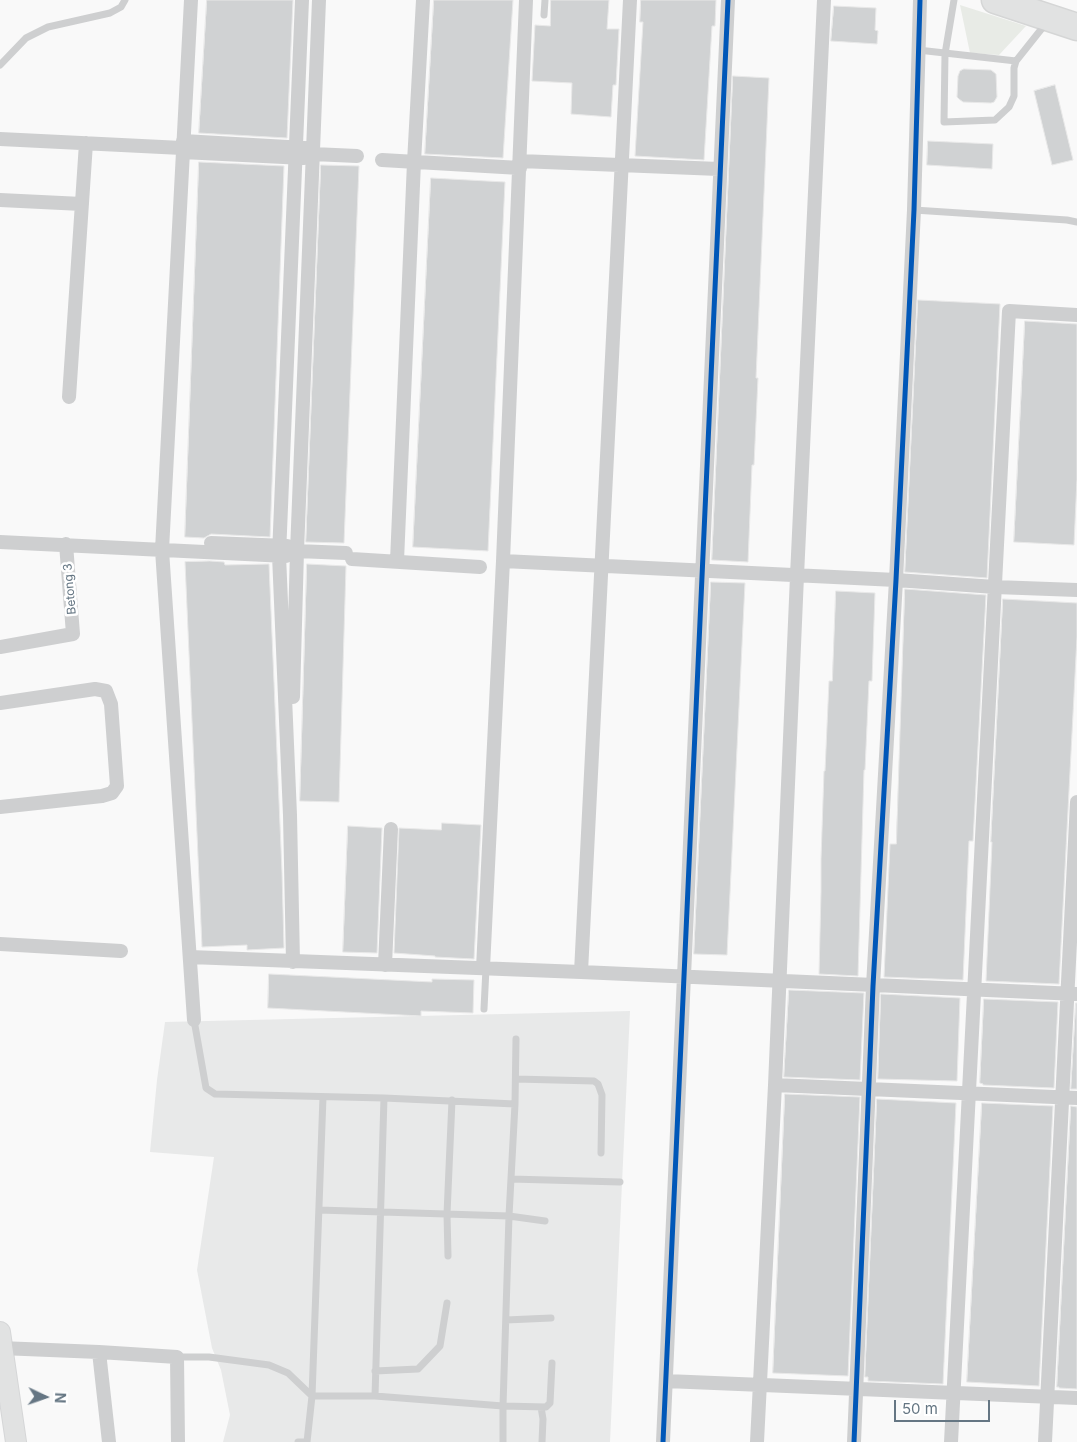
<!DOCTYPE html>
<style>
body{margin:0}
#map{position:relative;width:1077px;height:1442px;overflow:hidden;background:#f9f9f9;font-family:Inter,sans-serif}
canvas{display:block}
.north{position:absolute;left:20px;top:1372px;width:50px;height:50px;-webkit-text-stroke:4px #fff;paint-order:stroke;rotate:93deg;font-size:14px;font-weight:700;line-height:20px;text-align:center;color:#657683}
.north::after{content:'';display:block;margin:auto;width:18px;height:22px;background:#657683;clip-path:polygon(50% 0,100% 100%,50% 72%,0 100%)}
.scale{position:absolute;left:894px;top:1400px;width:96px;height:22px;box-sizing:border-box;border:2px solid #657683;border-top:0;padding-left:6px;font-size:15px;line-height:18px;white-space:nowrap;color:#657683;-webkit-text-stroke:4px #fff;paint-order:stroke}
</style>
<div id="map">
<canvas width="1077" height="1442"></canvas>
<div class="north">N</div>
<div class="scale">50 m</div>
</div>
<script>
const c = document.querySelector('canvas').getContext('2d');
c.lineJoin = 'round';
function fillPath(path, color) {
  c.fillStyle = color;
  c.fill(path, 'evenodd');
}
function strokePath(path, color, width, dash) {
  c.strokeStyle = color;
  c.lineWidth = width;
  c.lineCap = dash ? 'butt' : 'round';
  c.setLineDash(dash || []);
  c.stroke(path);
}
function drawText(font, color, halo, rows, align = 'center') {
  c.font = font + ' Inter,sans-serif';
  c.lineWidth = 5;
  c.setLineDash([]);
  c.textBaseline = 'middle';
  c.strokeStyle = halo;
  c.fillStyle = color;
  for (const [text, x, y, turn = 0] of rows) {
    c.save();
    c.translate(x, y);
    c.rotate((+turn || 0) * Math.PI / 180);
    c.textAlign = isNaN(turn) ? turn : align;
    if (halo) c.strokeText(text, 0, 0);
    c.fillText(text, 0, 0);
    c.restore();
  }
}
fillPath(new Path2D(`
 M630,1011L610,1442H223L230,1415L221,1370L212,1348L197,1270L214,1157L150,1152L157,1080L165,1022Z`), '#e8e9e9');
fillPath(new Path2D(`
 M960,5L1026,26L999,55L970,53Z`), '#e8ebe6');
const building = new Path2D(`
 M207,0H293L287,138L199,133Z
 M434,0H513L503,158L425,154Z
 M551,0H609L607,29H619L616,85H613L611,117L571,114L572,83L532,81L535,25L550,26Z
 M641,0H716L715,26H712L704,160L635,156L643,22H640Z
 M834,6L876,8L875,30L878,31L877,44L831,41Z
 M964,69L991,70L996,74L997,97L994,102L991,103L963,102L959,99L957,97L958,76L960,71Z
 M733,76L769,78L756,378H758L754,465H752L748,562L712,560Z
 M1055,85L1073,160L1052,165L1034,91Z
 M928,141L993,144L992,169L927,165Z
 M199,162L284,166L270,537L211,534L204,538L185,537Z
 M321,165L359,166L344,543L306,542Z
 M431,178L505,182L488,551L413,547Z
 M918,300L1000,304L987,578L905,572Z
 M1025,321L1077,324V479L1074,545L1014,542Z
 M210,561L224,562L225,565L269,564L282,872L284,948L247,950V945L202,947L185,562Z
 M307,564L346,566L339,802L300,801Z
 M711,582L745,583L727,955L694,954Z
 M905,589L986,595L973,841H969L963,980L884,977L890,844H896Z
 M836,591L875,593L872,681H869L865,770H864L858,976L819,974L821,892V859L824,771H825L829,681H832Z
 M1003,599L1077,603V637L1059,984L986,981L992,842H991Z
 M442,823L481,825L474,959L435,957V956L394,953L399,828L441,830Z
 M348,826L382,828L377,953L343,952Z
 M269,974L432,982V979L474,980L473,1013L421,1011V1016L268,1008Z
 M789,990L864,993L860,1080L784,1077Z
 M881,994L960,998L957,1081L878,1079Z
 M984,999L1058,1002L1054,1088L983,1085V1084L980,1083Z
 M1076,1003H1077V1089H1071Z
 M785,1094L860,1097L848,1376L773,1373Z
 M877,1099L956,1103L943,1384L868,1381V1377H865Z
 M982,1103L1053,1106L1039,1386L967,1382Z
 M1071,1106L1077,1107V1389L1059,1388V1387H1057Z`);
fillPath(building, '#d0d2d3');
strokePath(building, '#e8e8e8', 1);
const secondary = new Path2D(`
 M0,1332L16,1442`);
const highway = new Path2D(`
 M995,0L1077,27`);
strokePath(secondary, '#d5d6d7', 22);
strokePath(highway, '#d5d6d6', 29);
strokePath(new Path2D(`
 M954,0L945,54L944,122L995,120L1009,107L1014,96V68L1016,61L1047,22
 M544,15L545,0
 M918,50L1016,61
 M0,65L26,38L48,27L110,13L121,7L125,0
 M914,210L1067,220L1077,222
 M484,1009L486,968
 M194,1020L206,1088L215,1094L384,1098L515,1104
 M516,1079L594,1081L598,1084L602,1095L601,1153
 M511,1179L620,1182
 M319,1210L509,1216L545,1221
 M448,1256L447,1214L452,1100
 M506,1320L551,1318
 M177,1357H209L269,1365L288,1373L312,1396H375L503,1406L509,1216L515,1104L516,1039
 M375,1371L418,1369L440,1346L447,1303
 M375,1396L384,1098
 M541,1407L543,1419L542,1442
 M298,1442H307
 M307,1442L312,1396L323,1097
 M503,1442V1406L546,1407L550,1403L552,1363`), '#cecfd0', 7);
strokePath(new Path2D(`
 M191,0L162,550L194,1020
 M0,139L182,148
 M183,141L305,148
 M182,152L304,158
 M313,154L357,156
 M382,160L520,168
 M520,161L719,169
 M0,200L82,204
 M69,397L86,143
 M0,542L286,556
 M211,543L287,546
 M297,551L346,553
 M352,559L480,567
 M397,561L414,162L423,0
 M503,561L896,580L995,587L1077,590
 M0,647L73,634L66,544
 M293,697L297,551L319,0
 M0,703L95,689L106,691L111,704L117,786L112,793L102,796L0,807
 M0,944L121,951
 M190,957L581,972L1077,994
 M293,962L290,815L279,555L302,0
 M385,965L391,829
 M483,968L503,561L526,0
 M581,972L630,0
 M775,1085L1077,1098
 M0,1348L99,1352L177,1357L178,1442
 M99,1352L109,1442
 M666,1381L1077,1398
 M663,1442L728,0
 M757,1442L775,1085L797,576L824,0
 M854,1442L873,986L896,580L914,210L920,0
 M951,1442L1009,311L1077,315
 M1045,1442L1077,802`), '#cecfd0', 14);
strokePath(secondary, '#e1e2e2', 20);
strokePath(highway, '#e1e2e2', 26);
strokePath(new Path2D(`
 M663,1442L728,0
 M854,1442L873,986L896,580L914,210L920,0`), '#0057b8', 5);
drawText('12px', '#657683', '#fff', [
 ["Betong 3",70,589,-95]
]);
</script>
